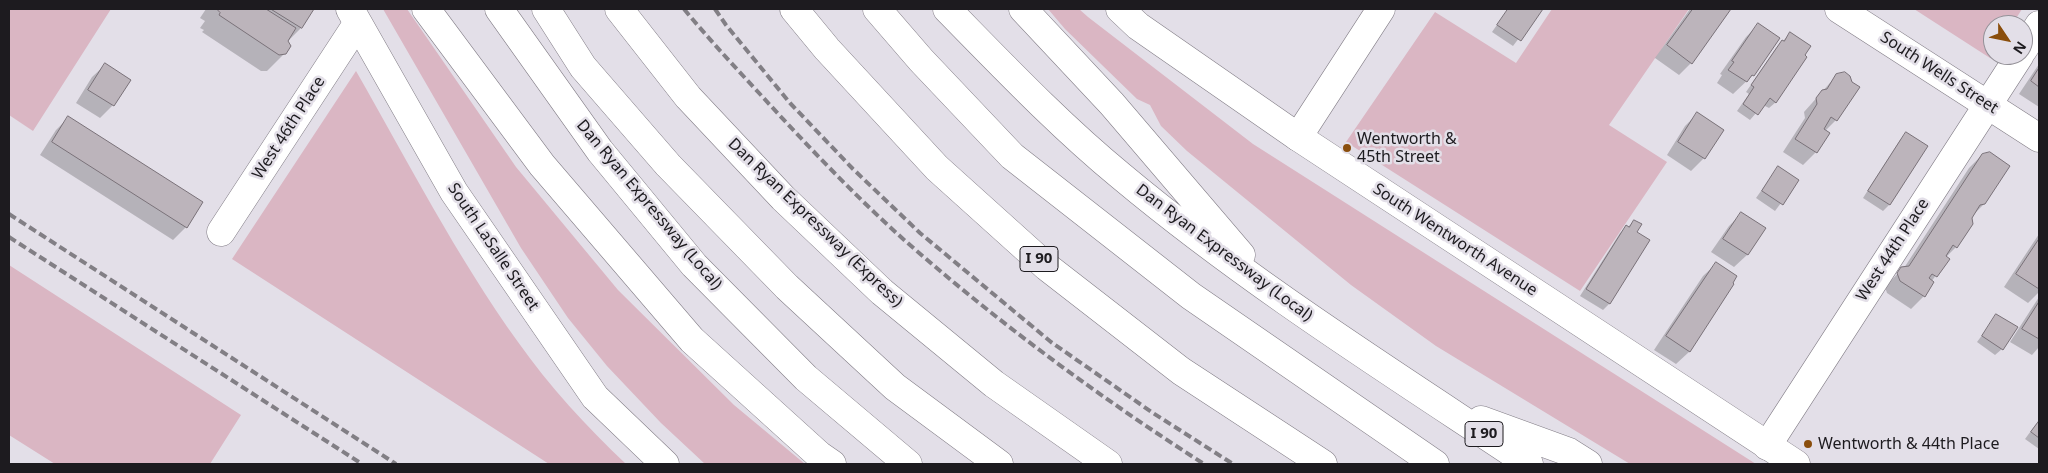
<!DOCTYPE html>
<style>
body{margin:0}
#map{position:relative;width:2048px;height:473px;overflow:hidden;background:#e3dfe8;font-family:"Noto Sans",sans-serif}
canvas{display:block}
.frame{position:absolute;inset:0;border:10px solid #1d1b1f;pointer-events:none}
.north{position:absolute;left:1983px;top:15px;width:50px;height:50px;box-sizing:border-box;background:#e3dfe8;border:1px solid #949198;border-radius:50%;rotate:124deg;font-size:14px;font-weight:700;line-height:20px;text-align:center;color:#1d1b1f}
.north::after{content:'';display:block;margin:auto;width:18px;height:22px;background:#8a4e0c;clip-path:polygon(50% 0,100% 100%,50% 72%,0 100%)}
</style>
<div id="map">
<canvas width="2048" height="473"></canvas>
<div class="frame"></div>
<div class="north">N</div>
</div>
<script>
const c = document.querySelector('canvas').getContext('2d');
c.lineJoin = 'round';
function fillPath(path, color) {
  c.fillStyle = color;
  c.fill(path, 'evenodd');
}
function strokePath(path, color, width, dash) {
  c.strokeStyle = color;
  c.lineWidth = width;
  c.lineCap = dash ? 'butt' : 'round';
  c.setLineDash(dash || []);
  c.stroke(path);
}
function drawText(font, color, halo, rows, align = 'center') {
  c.font = font + ' "Noto Sans",sans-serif';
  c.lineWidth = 5;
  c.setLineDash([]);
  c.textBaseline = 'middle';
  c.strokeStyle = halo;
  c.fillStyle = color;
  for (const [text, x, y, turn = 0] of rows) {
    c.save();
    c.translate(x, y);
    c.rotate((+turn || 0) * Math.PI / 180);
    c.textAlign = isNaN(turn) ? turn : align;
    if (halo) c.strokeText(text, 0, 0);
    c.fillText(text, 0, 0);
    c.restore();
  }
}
fillPath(new Path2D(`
 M9,9H111L33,131L9,115Z
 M383,9H407L516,167L618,290L734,405L805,464H705L661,423L607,366L568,318L521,248Z
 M1048,9H1079L1088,17L1253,144L1756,464H1630L1436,346L1351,285L1187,151L1161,126L1150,105L1137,99L1065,29Z
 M1552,9H1689L1609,125L1667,162L1580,291L1346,142L1435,12L1516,63Z
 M1914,9H2022L2012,25H1993V53L1990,58Z
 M356,71C408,162 457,257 518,342C549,386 587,427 626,464H549L232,259Z
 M9,265L241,415L210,464H55L9,435Z`), '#dab6c3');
fillPath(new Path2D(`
 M206,9H313L301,28L287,42L285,53L267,71H261L202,32L204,30L200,28L205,21L200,18Z
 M1508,9H1541L1513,46L1492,32Z
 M1690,9H1729L1691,63L1679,75L1655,58Z
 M1758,25L1753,75L1733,94L1717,83L1722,75L1720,74L1746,37Z
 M1790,34L1776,102L1769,108L1763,105L1750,120L1737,111L1749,94L1746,92L1776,48Z
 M2039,64V107L2019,94Z
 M105,65L113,105L100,118L76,103L92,77Z
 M1837,75L1836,120L1825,131L1828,133L1816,152L1803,165L1783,152L1805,118L1804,112Z
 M1697,114L1723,130L1704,158L1691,171L1667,155L1685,126Z
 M68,118L201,203L186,227L173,240L40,155L56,130Z
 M1906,134L1926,146L1889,205L1883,211L1863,198L1900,140Z
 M1982,155L1984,204L1971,217V223L1956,247L1946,257L1948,259L1931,282L1924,296L1911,309L1887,293L1885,287L1902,269L1904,268L1969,168Z
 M1778,167L1798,180L1775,211L1756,198Z
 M1741,214L1764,229L1747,255L1734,267L1711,252L1729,226Z
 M1634,222L1635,232L1649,241L1609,304L1603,310L1580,296L1620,233Z
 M2039,234V292L2028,303L2004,287Z
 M1716,264L1733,284L1689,352L1676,364L1654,350L1703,276Z
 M2039,297V347L2032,355L2010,342Z
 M1997,315L2002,349L1995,355L1977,342Z
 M2039,420V449L2025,439Z`), '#0003');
const building = new Path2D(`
 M217,9H266L296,28L288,41L291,46L286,54L279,55L219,15L220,13Z
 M271,9H314L302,28Z
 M1508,9H1543L1521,41L1497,25Z
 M1693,9H1731L1692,64L1667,45Z
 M1758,23L1780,38L1754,76L1752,75L1747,82L1728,70L1734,62L1732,61Z
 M1790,32L1811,46L1805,55L1807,57L1776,103L1770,98L1758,115L1743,104L1754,87L1751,85L1782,40L1784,41Z
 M105,63L131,80L114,106L88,90Z
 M2039,68V87L2031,81Z
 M1845,72L1850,76L1852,82L1860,87L1837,121L1831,117L1824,129L1830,133L1817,153L1795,139L1817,104L1816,98L1822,90L1827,89L1836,74Z
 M1697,112L1724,130L1705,159L1678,142Z
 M68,116L203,202L187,228L52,142Z
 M1906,132L1928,146L1890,205L1868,191Z
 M1990,152L2010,166L1985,204L1980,205L1972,218L1973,224L1957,248L1953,245L1946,256L1950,259L1937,277L1932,274L1929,278L1934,282L1925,297L1900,281L1897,273L1901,267L1909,266L1982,154Z
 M1778,166L1799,180L1783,205L1762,191Z
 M1741,212L1766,228L1748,255L1723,239Z
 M1634,220L1642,224L1637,232L1650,240L1610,304L1586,289L1626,225L1629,227Z
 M2039,239V289L2016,274Z
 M1716,262L1737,276L1733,283L1734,284L1690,352L1666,336Z
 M2039,302V339L2022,329Z
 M1996,314L2018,327L2003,350L1982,336Z
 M2039,421V438L2031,432Z`);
fillPath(building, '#bcb4bb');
strokePath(building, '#797178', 1);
const minor = new Path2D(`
 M1839,9L2039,138
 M2023,50L2039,25
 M1298,137L1381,9
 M221,232L357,24
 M1767,446L2020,55`);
const major = new Path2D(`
 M350,9L454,192L595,397L665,464
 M1120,9L1138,26L1298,137L1796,464`);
const highway = new Path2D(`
 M426,9L542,165L692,340L819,455L832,464
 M499,9L600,151L694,265L806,378L908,464
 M546,9L583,67L668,165L787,287L895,387L999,464
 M619,9L688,97L783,198L882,292L994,384L1108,464
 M794,9L827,49L937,168L1047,267L1181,371L1323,464
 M877,9L921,60L1012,156L1191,296L1435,464
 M947,9C1003,66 1059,125 1121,176C1249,283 1391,372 1529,464
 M1023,9L1112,104L1241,255
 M1481,420L1569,452L1588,464`);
strokePath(minor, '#827d86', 29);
strokePath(major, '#827d86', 29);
strokePath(highway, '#827d86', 29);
strokePath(minor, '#fff', 28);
strokePath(major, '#fff', 28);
strokePath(highway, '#fff', 28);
strokePath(new Path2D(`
 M684,9C708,38 733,65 759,93C805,143 852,193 902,238C997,322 1098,396 1204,464
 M715,9L726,25L790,103L853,169L920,233L1051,342L1153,413L1233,464
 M9,214L396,464
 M9,237L362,464`), '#827f85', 4, [8, 4]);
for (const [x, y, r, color] of [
 [1347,148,5,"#8a4e0c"],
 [1808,444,5,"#8a4e0c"]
]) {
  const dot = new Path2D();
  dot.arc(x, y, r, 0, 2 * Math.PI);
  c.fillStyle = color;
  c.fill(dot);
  strokePath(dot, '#e3dfe8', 2);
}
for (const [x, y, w] of [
 [1039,259,38],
 [1484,434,38]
]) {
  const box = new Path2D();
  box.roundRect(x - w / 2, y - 12.5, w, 25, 4);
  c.fillStyle = '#e3dfe8';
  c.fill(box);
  strokePath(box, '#1d1b1f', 1);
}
drawText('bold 15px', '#1d1b1f', null, [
 ["I 90",1039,259],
 ["I 90",1484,434]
]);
drawText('16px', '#1d1b1f', '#e3dfe8', [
 ["South Wells Street",1939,73,33],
 ["West 46th Place",289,128,-57],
 ["Dan Ryan Expressway (Local)",649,205,50],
 ["Dan Ryan Expressway (Express)",815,223,44],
 ["South Wentworth Avenue",1455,240,33],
 ["South LaSalle Street",493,247,56],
 ["West 44th Place",1893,250,-57],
 ["Dan Ryan Expressway (Local)",1224,253,37]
]);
drawText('16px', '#1d1b1f', '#e3dfe8', [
 ["Wentworth &",1357,139],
 ["45th Street",1357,157],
 ["Wentworth & 44th Place",1818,444]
], 'left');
</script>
